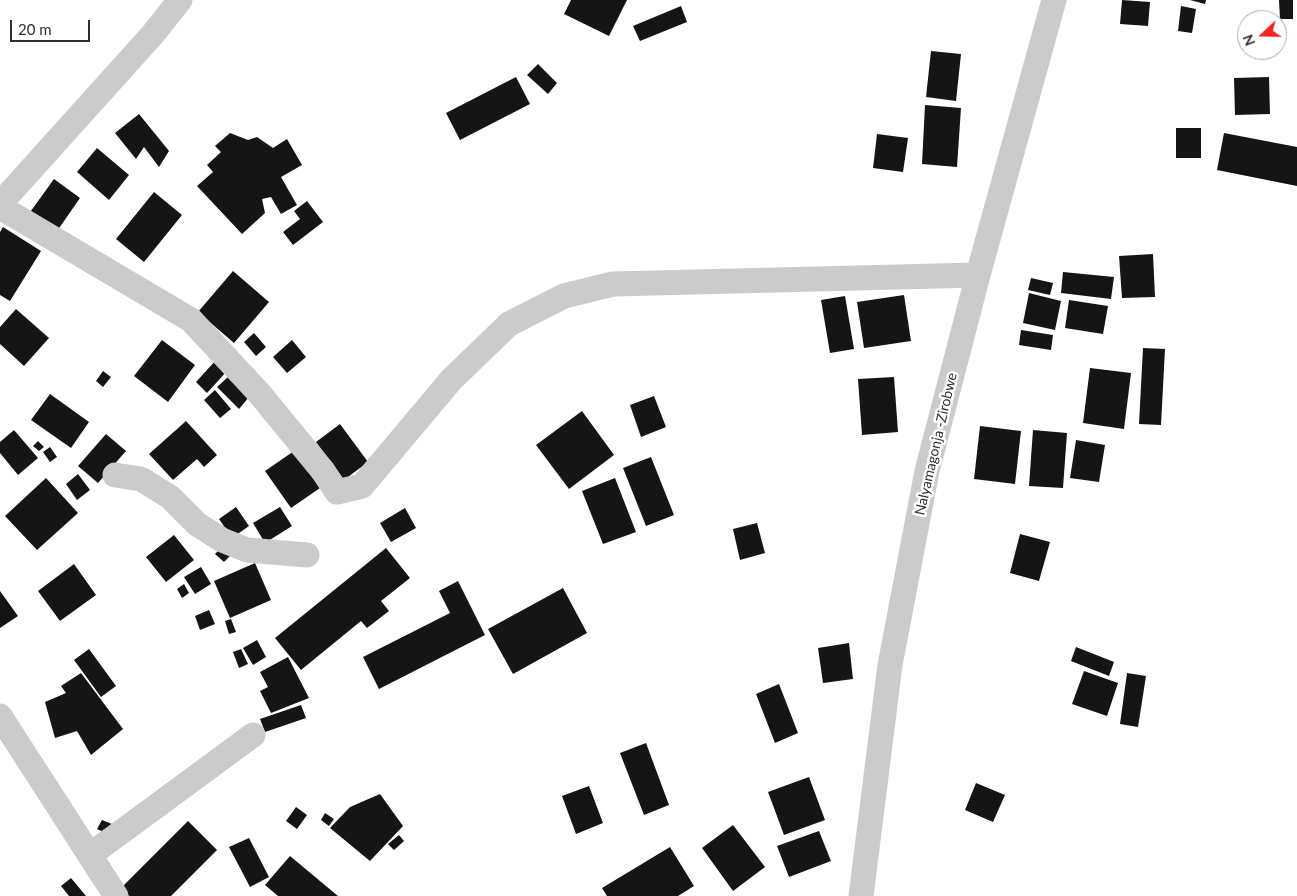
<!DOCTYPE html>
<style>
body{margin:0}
#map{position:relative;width:1297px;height:896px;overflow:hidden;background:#fff;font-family:Lato,sans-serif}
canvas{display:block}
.north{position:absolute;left:1237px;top:10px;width:50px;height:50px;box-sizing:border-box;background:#fff;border:1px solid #ababab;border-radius:50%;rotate:249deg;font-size:14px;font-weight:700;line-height:20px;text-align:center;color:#2e2e2e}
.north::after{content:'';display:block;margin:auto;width:18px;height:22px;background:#f32323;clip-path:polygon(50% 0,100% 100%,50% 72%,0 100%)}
.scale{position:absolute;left:10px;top:20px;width:80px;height:22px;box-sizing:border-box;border:2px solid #2e2e2e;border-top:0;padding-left:6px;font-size:15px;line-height:18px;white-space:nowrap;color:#2e2e2e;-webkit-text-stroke:4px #fff;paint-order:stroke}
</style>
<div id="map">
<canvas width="1297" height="896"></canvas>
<div class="north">N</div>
<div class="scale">20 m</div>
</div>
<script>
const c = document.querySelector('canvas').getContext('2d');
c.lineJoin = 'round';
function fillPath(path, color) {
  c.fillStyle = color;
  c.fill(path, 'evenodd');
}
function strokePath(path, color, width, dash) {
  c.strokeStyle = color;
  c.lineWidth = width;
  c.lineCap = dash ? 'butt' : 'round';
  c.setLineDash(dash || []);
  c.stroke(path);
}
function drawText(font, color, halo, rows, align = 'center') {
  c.font = font + ' Lato,sans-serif';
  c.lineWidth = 5;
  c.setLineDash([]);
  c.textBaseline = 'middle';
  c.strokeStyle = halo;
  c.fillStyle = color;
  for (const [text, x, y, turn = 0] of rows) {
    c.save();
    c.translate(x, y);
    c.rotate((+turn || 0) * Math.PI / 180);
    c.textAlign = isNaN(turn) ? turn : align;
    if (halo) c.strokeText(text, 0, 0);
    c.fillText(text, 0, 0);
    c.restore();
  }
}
fillPath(new Path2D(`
 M571,0H627L609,36L564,14Z
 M1122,0L1150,2L1148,26L1120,24Z
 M1190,0H1206L1205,4Z
 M1279,0H1293V19H1280Z
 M681,6L687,22L640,41L633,26Z
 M1181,6L1196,9L1192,33L1178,31Z
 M931,51L961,54L956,101L926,97Z
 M538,64L557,83L548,94L527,75Z
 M516,77L530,104L460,140L446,113Z
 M1269,77L1270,114L1235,115L1234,78Z
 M925,105L961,108L957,167L922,164Z
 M139,114L169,151L159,167L144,147L136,159L115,133Z
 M1176,128H1201V158H1176Z
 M230,133L248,140L257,137L273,148L287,139L302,165L281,177L297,205L281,214L271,197L262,199L265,213L242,234L197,186L213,172L207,165L221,152L215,146Z
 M1224,133L1297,147V186L1217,170Z
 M877,134L908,138L903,172L873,168Z
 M97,148L129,175L109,200L77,172Z
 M54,179L80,198L55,234L28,215Z
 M154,192L182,215L144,262L116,239Z
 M307,201L323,222L293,245L283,232L300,219L294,211Z
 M3,227L41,251L10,301L0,295V232Z
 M1153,254L1155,297L1122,298L1119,256Z
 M233,271L269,302L234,343L198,312Z
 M1063,272L1114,277L1111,299L1061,293Z
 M1031,278L1053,283L1050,295L1028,290Z
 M1029,293L1061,301L1055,330L1023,323Z
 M904,295L911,341L864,348L857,302Z
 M845,296L854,349L830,353L821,300Z
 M1069,300L1108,306L1103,334L1065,328Z
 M16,309L49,338L24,366L0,344V327Z
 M1021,330L1053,335L1051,350L1019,345Z
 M254,333L266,347L256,356L244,342Z
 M162,340L195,365L168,402L134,376Z
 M292,340L306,357L287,373L273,357Z
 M1143,348L1165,349L1161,425L1139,424Z
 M216,360L227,371L207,393L196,382Z
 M1090,368L1131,373L1124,429L1083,423Z
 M103,371L111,377L103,387L96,381Z
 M228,377L249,397L239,409L217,387Z
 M894,377L898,432L862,435L858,379Z
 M215,390L231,409L220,418L204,400Z
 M50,394L89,422L71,448L31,420Z
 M654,396L666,427L641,437L630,405Z
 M582,411L614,455L569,489L536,445Z
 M186,421L217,455L204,467L197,459L173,480L149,454Z
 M340,424L368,462L344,480L316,442Z
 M980,426L1021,431L1015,484L974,479Z
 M14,430L38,458L18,475L0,453V442Z
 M1033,430L1067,433L1063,488L1029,486Z
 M106,434L126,451L98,483L78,466Z
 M1076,440L1105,445L1099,482L1070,478Z
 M38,441L44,447L39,451L33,446Z
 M50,447L57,457L50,462L43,452Z
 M294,451L320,488L291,508L265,471Z
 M651,457L674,515L646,526L623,468Z
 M78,474L90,490L77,500L66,484Z
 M46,478L78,513L37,550L5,516Z
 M615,478L636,532L603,544L582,491Z
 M236,507L249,526L232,538L219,519Z
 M280,507L292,526L265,543L253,523Z
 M405,508L416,528L391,542L380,523Z
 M757,523L765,553L740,560L733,529Z
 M1020,534L1050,542L1039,581L1010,573Z
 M174,535L194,560L166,582L146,557Z
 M223,546L232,554L224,562L215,554Z
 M386,548L410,578L381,601L389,611L367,628L361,621L301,670L275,638Z
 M255,563L271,600L230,618L214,581Z
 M74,564L96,595L60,621L38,591Z
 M201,567L211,584L195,594L184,577Z
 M458,581L485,635L379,689L363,657L450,613L439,591Z
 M184,584L189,593L182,598L177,589Z
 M563,588L587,633L513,674L488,629Z
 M0,591L18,616L0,628Z
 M209,610L215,624L200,630L195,616Z
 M231,619L236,632L229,634L225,621Z
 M257,640L266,657L253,665L243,648Z
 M849,643L853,679L823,683L818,648Z
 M1076,647L1114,662L1109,676L1071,661Z
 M89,649L116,686L101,697L74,660Z
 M241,649L248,664L239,668L233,652Z
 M288,657L309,698L271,713L260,691L268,687L260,672Z
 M1084,671L1118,683L1107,716L1072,704Z
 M81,673L123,729L91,755L77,731L55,738L45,702L66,693L61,686Z
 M1127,673L1146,676L1138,727L1120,724Z
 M779,684L798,733L775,743L756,694Z
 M301,705L306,718L265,732L260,719Z
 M646,743L669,805L644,815L620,753Z
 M809,777L825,820L784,835L768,792Z
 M976,783L1005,795L993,822L965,810Z
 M589,786L603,823L576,834L562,796Z
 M380,794L403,826L370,861L330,828L350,807Z
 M296,807L307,815L297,829L286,821Z
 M325,813L334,819L329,826L321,820Z
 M102,820L112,824L108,834L97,829Z
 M188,821L217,850L171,896H129L121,888Z
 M733,825L765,867L733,891L702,848Z
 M819,831L831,861L789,877L777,846Z
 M399,835L404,841L394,850L388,844Z
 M249,838L269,877L250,887L229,847Z
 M670,847L694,886L678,896H607L602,888Z
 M290,856L338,896H278L265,885Z
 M71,878L86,896H69L61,886Z`), '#151515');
strokePath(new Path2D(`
 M0,204L153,34L180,0
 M0,207L191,320L259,393L323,471L337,492L362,486L451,380L509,324L564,296L613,284L978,275
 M115,475L141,479L170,497L197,524L222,540L247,550L307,555
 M0,716L116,896
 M90,855L253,735
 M861,896L890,665L927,471L978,275L1054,0`), '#cbcbcb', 25);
drawText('14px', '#2e2e2e', '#fff', [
 ["Nalyamagonja -Zirobwe",936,444,-77]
]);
</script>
